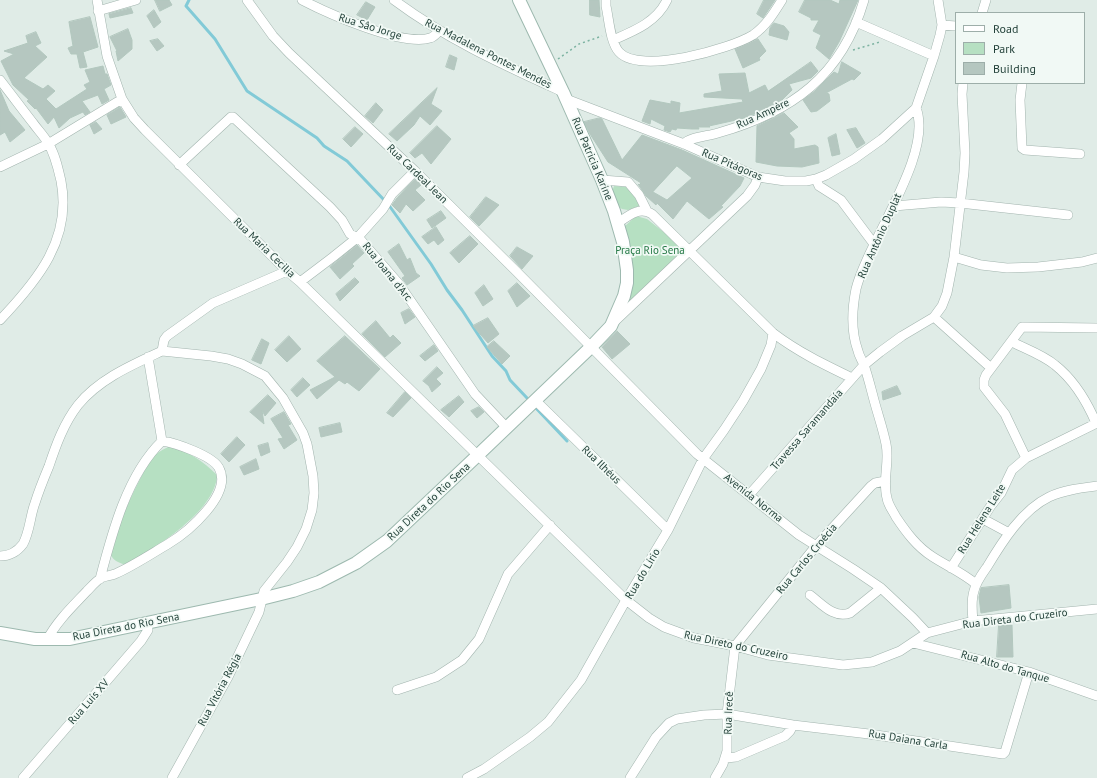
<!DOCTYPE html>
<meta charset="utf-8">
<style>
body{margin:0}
#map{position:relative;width:1097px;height:778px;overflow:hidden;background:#e0ece7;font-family:"PT Sans",sans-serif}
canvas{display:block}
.legend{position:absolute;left:955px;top:12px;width:130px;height:72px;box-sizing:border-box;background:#f1f9f5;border:1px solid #9daea9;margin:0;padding:5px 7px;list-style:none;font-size:12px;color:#1f3e36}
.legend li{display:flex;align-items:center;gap:8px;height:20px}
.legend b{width:20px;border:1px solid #9daea9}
</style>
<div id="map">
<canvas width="1097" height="778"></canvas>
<ul class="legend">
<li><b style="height:5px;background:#fff"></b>Road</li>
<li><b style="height:11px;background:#b6e0c2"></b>Park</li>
<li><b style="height:11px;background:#b5c7c0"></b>Building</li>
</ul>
</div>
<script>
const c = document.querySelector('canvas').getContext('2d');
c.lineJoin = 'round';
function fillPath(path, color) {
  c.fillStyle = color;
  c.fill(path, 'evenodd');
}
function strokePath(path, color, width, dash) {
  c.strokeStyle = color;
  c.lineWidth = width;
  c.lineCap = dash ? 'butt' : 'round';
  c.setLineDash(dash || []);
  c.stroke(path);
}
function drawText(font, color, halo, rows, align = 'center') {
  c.font = font + ' "PT Sans",sans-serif';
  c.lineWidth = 3.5;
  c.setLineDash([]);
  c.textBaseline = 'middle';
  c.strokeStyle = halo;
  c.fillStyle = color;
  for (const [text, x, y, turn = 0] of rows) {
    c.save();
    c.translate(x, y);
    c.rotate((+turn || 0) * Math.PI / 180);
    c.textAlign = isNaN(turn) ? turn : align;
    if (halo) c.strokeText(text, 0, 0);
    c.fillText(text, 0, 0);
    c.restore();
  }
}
fillPath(new Path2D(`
 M614,186L627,187L642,205L628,210L622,209L616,205L612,192Z
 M636,216L647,219L684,248L629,305L625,300L624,227Z
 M170,446C188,451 203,461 217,475C216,511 155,548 126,565C120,563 113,561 111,555C108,543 143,470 152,458C156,453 164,449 170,446Z`), '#b6e0c2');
strokePath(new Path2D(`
 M189,0L186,6L215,39L247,91L317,138L324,146L347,161L386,202
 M388,204L431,264L447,290L462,310L492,356L506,371L510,380L527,398
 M534,406L567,441`), '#82cad7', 3);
const building = new Path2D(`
 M155,0H169L172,5L160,11Z
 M590,0H599L600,17L590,15Z
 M764,0H775L763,18L757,14Z
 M805,0H830L839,4L840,0H858L839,42L829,59L816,48L821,35L813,31L819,20H811V18L799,12Z
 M366,2L375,7L367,20L357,15Z
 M131,8L133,13L110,18L109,14Z
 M154,10L161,22L154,28L147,16Z
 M90,17L98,47L83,52L87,67L80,68L77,54H71L68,48L73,46L69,22Z
 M774,23L784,26L789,32L787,40L769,35L770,28Z
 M128,29L132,40V49L118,61L116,51H117L110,37Z
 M36,32L41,43L35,46L47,57L24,78L43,89L48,85L55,91L46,99L56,109L87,89L84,85L90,82L85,70L103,66L105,74H107L111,85L104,89L109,100L102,104L98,95L82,101L90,112L85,115L83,112L70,118L59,128L54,117L48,124L36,108L35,109L27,101L29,100L13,85L1,61L14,54L4,51L28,43L26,36Z
 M158,39L164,46L157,51L150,41Z
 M758,39L766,51L759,58L760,60L743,68L735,49Z
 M450,55L457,58L454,70L446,67Z
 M811,62L818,71L811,78L789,84L792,90L782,100L766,109L745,118L709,126L710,127H698L699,129H692L677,128L676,130L672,129L670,132L664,130L665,126L651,119L650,124L642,121L650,100L671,104V101L680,103L679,113L743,102L742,99L704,97V94L722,91L719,74L745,73L749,93L765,85L768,91Z
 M842,62L861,73L854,80L852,79L826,93L829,94L830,101L817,111L811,112L803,100L815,91L834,72L838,74Z
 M437,88L431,104L442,111L430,125L420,116L414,125L397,141L389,134Z
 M0,90L9,111L25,130L10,142L5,132L0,135Z
 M376,103L383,110L373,123L365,116Z
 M120,107L126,117L111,124L107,115Z
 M784,113L798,127L789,133L794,139V149L815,145L818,147L819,163L802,167L777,166L756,162L757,126Z
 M600,118L602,119L622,160L642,135L682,150L744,178L740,186L721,206L723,207L709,219L687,201L673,219L657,203L656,205L646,196L638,184L639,185L641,183L608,162L590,134L584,122ZM677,166L692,178L667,200L653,192Z
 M96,122L102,129L94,134L90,125Z
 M437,126L451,139L431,164L422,153L415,158L410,153Z
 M355,127L363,134L351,147L343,139Z
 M856,128L865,143L857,148L847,130Z
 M836,134L840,154L832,156L828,138Z
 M415,179L421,185L415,190L425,200L413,211L406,204L400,213L392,205L397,198Z
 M486,197L499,205L479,226L470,217Z
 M441,211L446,218L432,228L427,220Z
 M436,227L444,240L438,245L434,240L428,244L422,237Z
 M470,236L478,244L459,263L450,253Z
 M399,244L407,260L410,258L416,273L420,276L407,285L402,278L405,276L388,252Z
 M357,245L364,253L352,264L354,266L340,279L330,267Z
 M517,247L533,256L522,269L510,256Z
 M355,278L359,282L340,301L336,294Z
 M517,283L530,296L517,307L508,291Z
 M484,285L493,299L483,306L475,293Z
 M409,309L415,317L405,324L401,313Z
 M488,318L499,334L488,343L473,326Z
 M376,321L390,338L393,335L401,343L385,357L362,334Z
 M617,331L630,344L612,359L602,347Z
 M289,336L301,349L287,362L275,350Z
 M345,336L380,369L359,391L347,382L345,384L339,380L317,399L310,390L335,377L317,361Z
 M262,339L269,343L261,364L252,360Z
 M494,341L510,356L502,364L487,347Z
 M434,345L438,351L425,361L420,356Z
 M437,367L443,373L436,379L441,384L432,392L429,386L423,381Z
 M303,378L310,385L297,397L291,390Z
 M897,386L901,394L883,400L882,392Z
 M405,392L411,398L393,417L387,413Z
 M268,395L276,403L265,416L262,410L264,424L250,412Z
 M459,396L464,402L449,417L441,410Z
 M479,407L484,412L477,418L471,411Z
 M284,412L291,424L288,425L297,440L284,449L278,439L283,438L271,419Z
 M340,423L342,432L321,437L319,428Z
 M237,437L245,445L229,462L221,454Z
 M268,443L270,452L261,456L258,446Z
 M256,459L259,469L244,475L240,467Z
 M1009,585L1011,608L981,613L979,597L981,588Z
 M999,625H1012L1013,657H997Z`);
fillPath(building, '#b5c7c0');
strokePath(building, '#b2c7be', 1);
const minor = new Path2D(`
 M97,0L107,56L122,99L134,118L145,130L287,271L300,282L626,600L649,618L664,627L694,638L735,646L768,655L843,665L872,662L900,651L927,633L973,621L1097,609
 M247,0L273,36L289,53L415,171L516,271L697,454L799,535L853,569L881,588L913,618L927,633
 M302,0C327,13 403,47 430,38C434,37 436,34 439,31
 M394,0C446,39 504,65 563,92
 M606,0V6C609,19 610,42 619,52C640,75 730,49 753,35C766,26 774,13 782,0
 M98,11L136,0
 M982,13L986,0
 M856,22L934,56
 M942,25L956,26
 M613,40C634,31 657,22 667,0
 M0,80C11,94 22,109 33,123C38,130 44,136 48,143C55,154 58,168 61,181C72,239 38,280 0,320
 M1022,83L1020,100L1022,148L1025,150L1080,154
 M566,99L684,144L758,177L785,181H806L816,179L826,175L854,159L882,139L916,108L934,56L940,35L942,25L938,0
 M916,108C934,154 868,241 856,289C852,309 851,332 858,351C859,356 862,360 864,365C868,376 871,389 874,400C878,415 883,429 886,444C890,462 882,480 887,498C888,505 893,511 896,517C906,532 917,547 933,557C947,566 963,573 976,584
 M684,144C689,137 709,136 718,133C792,112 842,76 864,0
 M179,165L231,117H233L330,207L342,220L350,234L359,238L399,284L475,394L507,428
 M0,167L48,144L122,99
 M816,179L819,186L841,200L874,244
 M602,180L628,182L639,195L647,211
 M894,206L941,202L960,203L1068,215
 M618,223C628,216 639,206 652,214L773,333C798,352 825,365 852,378
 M954,257L981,265L1007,268L1038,267L1082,262L1097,258
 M300,282L333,257L358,237L383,209L392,194L415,171
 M934,317L991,368
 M613,323L747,196L755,185L758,177
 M1012,342C1026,349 1043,355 1055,365C1074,380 1087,402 1096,423
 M162,351L211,356L228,359L242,364L265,376L283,398L303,433L307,444L313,476L314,493L312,510L306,529L297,547L287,562L264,591L259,612L228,677L172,778
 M148,357L162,441
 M535,400L668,530
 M1026,458L1005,414L984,387V380L986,375L1022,327L1097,328
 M749,495L864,365L880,352L902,336L934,317L942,306L947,293L954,257L964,172L965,153L962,94L963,83
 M983,519L1009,533
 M0,556C10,556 17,552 23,544C30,531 30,516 35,503C39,490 44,478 49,466C56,445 64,423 78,405C99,379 132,365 162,351L164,340L167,336L213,303L287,271
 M951,568L990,507L1001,493L1012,470L1026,458L1097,423
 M100,579C112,533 127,475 162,441
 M810,595C822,604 834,619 850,613L881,588
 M973,621C972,611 971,600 974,591C976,582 982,574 987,567C1002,542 1022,510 1049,497C1064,490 1081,488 1097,486
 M47,640C57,621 72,607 87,591C91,587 96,581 101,578C105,576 110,576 115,574C133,566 151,554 168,544C188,532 233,494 219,468C213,456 176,443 162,441
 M913,643L1029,672L1097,696
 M397,690L436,677L462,660L479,639L508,574L550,525
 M726,758L736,757L785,736L790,731L793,725
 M23,778L141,641L148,630L147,623
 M467,778L484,769L530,737L548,722L581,680L626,600L668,530L703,459L724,430L743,401L761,369L771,345L773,333
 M630,778L656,737L669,723L677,719L704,715L727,714L793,725L869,734L1003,754L1005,752L1029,672
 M715,778L723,764L727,751V714L735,646L816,546L871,486L875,483L885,481`);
const secondary = new Path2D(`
 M0,633L35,639H70L261,599L293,591L319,582L356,563L387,541L478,455L591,347L611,326L624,296L627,283V270L623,242L614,211L602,180L563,92L519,0`);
strokePath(minor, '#a2b4ae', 10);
strokePath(secondary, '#9db9af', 14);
strokePath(new Path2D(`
 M853,50L880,42
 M558,59L579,44L602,36`), '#7db3a2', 1.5, [2, 3]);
strokePath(minor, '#fff', 9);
strokePath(secondary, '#fff', 12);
drawText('11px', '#1f3e36', '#f1f9f5', [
 ["Rua Sâo Jorge",370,27,17],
 ["Rua Madalena Pontes Mendes",488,54,27],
 ["Rua Ampère",763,114,-25],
 ["Rua Patricia Karine",592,159,67],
 ["Rua Pitágoras",732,165,23],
 ["Rua Cardeal Jean",417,174,44],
 ["Rua Antônio Duplat",880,236,-66],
 ["Rua Maria Cecilia",264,248,44],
 ["Rua Joana d'Arc",387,272,51],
 ["Travessa Saramandaía",807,430,-49],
 ["Rua Ilhéus",601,465,44],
 ["Avenida Norma",753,498,38],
 ["Rua Direta do Rio Sena",429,502,-43],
 ["Rua Helena Leite",982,519,-58],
 ["Rua Carlos Croécia",807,559,-50],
 ["Rua do Lírio",643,574,-59],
 ["Rua Direta do Cruzeiro",1015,619,-7],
 ["Rua Direta do Rio Sena",126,627,-11],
 ["Rua Direto do Cruzeiro",736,646,12],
 ["Rua Alto do Tanque",1005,667,16],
 ["Rua Vitória Régia",220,690,-62],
 ["Rua Luís XV",89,702,-49],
 ["Rua Irecê",729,713,-88],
 ["Rua Daiana Carla",908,740,9]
]);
drawText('11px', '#257946', '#f1f9f5', [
 ["Praça Rio Sena",650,251]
]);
</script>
